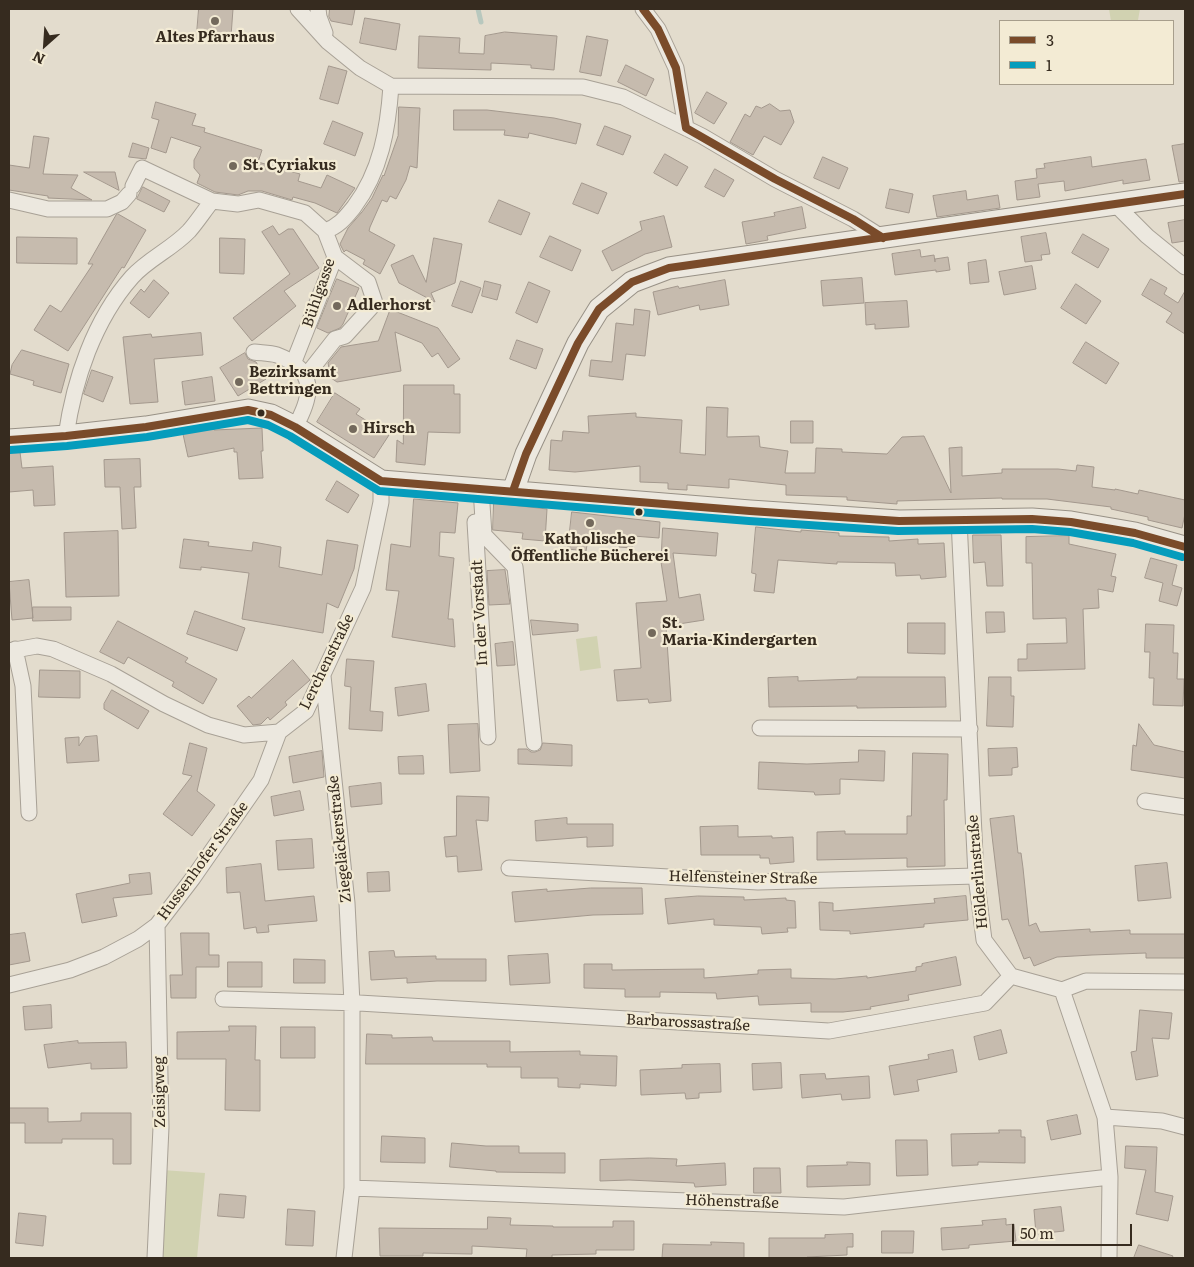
<!DOCTYPE html>
<meta charset="utf-8">
<style>
body{margin:0}
#map{position:relative;width:1194px;height:1267px;overflow:hidden;background:#e3dccd;font-family:Literata,serif}
canvas{display:block}
.frame{position:absolute;inset:0;border:10px solid #362b1f;pointer-events:none}
.legend{position:absolute;left:999px;top:20px;width:175px;height:65px;box-sizing:border-box;background:#f3ebd4;border:1px solid #a79e8c;margin:0;padding:6px 9px;list-style:none;font-size:15px;color:#362b1f}
.legend li{display:flex;align-items:center;gap:10px;height:25px}
.legend b{width:25px;border:1px solid #a79e8c}
.north{position:absolute;left:20px;top:20px;width:50px;height:50px;-webkit-text-stroke:4px #f3ebd4;paint-order:stroke;rotate:206deg;font-size:14px;font-weight:700;line-height:20px;text-align:center;color:#362b1f}
.north::after{content:'';display:block;margin:auto;width:18px;height:22px;background:#362b1f;clip-path:polygon(50% 0,100% 100%,50% 72%,0 100%)}
.scale{position:absolute;left:1012px;top:1224px;width:120px;height:22px;box-sizing:border-box;border:2px solid #362b1f;border-top:0;padding-left:6px;font-size:15px;line-height:18px;white-space:nowrap;color:#362b1f;-webkit-text-stroke:4px #f3ebd4;paint-order:stroke}
</style>
<div id="map">
<canvas width="1194" height="1267"></canvas>
<div class="frame"></div>
<ul class="legend">
<li><b style="height:6px;background:#7a4b2a"></b>3</li>
<li><b style="height:6px;background:#059cbc"></b>1</li>
</ul>
<div class="north">N</div>
<div class="scale">50 m</div>
</div>
<script>
const c = document.querySelector('canvas').getContext('2d');
c.lineJoin = 'round';
function fillPath(path, color) {
  c.fillStyle = color;
  c.fill(path, 'evenodd');
}
function strokePath(path, color, width, dash) {
  c.strokeStyle = color;
  c.lineWidth = width;
  c.lineCap = dash ? 'butt' : 'round';
  c.setLineDash(dash || []);
  c.stroke(path);
}
function drawText(font, color, halo, rows, align = 'center') {
  c.font = font + ' Literata,serif';
  c.lineWidth = 4.5;
  c.setLineDash([]);
  c.textBaseline = 'middle';
  c.strokeStyle = halo;
  c.fillStyle = color;
  for (const [text, x, y, turn = 0] of rows) {
    c.save();
    c.translate(x, y);
    c.rotate((+turn || 0) * Math.PI / 180);
    c.textAlign = isNaN(turn) ? turn : align;
    if (halo) c.strokeText(text, 0, 0);
    c.fillText(text, 0, 0);
    c.restore();
  }
}
fillPath(new Path2D(`
 M1109,9H1140L1138,20L1111,21Z
 M597,636L601,668L580,671L576,639Z
 M162,1170L205,1173L197,1258H157Z`), '#d1d2b1');
strokePath(new Path2D(`
 M478,9L481,22`), '#b8c8be', 5);
const building = new Path2D(`
 M199,9H233L231,36L197,33Z
 M330,9H355L352,25L331,21L329,17Z
 M365,18L400,24L396,50L360,43Z
 M505,32L557,36L554,70L531,68V65L491,63V70L418,68L419,36L460,38L459,53L484,54L485,36Z
 M587,36L608,40L601,76L580,72Z
 M626,65L654,79L646,96L618,82Z
 M329,66L347,71L338,104L320,99Z
 M707,92L727,103L714,124L695,113Z
 M156,102L196,114L192,125L205,128L204,132L262,150L258,162L300,174L298,181L321,188L327,175L355,188L337,213L315,203L293,197L292,200L262,191H248L238,195L215,192L197,183L200,175L194,168V160L201,147L171,137L166,153L151,148L159,120L152,118Z
 M770,104L780,111L790,110L794,122L781,145L764,136L753,155L730,142L745,114L750,117L756,106L761,108Z
 M399,107L420,108L417,168L410,166L406,180L396,199L390,196L387,202L382,200L370,227L369,231L395,245L380,274L363,264L365,260L346,250L344,252L340,244L348,228L362,212L372,198L383,175L384,176L398,136Z
 M454,110H487L554,118L581,124L576,144L529,133L528,138L504,135L505,130H454Z
 M333,121L363,133L355,156L324,144Z
 M605,126L631,136L623,155L597,145Z
 M34,136L49,138L43,174L78,175L71,188L92,200L48,198V196L9,190V165L29,168Z
 M133,143L149,148L146,159L129,157Z
 M1185,144V181L1179,182L1172,146Z
 M665,154L688,167L677,186L654,173Z
 M823,157L848,168L839,189L814,178Z
 M1091,157L1092,167L1146,159L1150,180L1123,184V180L1065,191L1064,181L1038,184L1040,197L1017,200L1015,181L1037,178L1036,169L1045,168L1044,164Z
 M715,169L734,180L724,197L705,187Z
 M84,172H115L119,190Z
 M582,183L607,193L598,214L573,204Z
 M143,187L170,201L164,212L137,199Z
 M890,189L913,194L909,213L886,208Z
 M966,191L967,200L998,195L1000,208L937,217L933,196Z
 M499,200L530,213L521,235L489,222Z
 M802,207L806,228L767,236L768,240L746,244L742,222L775,216L774,213Z
 M118,214L146,230L124,268L122,267L68,351L34,330L50,305L61,312L93,264H88L116,215Z
 M664,216L672,247L645,254L612,271L602,251L642,230L640,222Z
 M1185,220V241L1172,243L1168,223Z
 M273,226L279,235L288,229H293L319,268L284,291L296,306L252,341L233,318L290,274L262,232Z
 M1046,233L1050,254L1041,255L1042,260L1025,262L1021,237Z
 M1083,234L1109,249L1098,268L1072,253Z
 M550,236L581,250L572,271L540,257Z
 M17,237L77,238V264L17,263Z
 M220,238L245,239L244,274L220,273Z
 M434,238L462,244L455,283L431,293L435,302L399,283L391,265L413,255L426,282Z
 M920,250L921,257L934,255L935,262V259L948,257L950,270L936,272V270L895,275L892,254Z
 M986,260L989,282L970,284L968,263Z
 M1032,266L1036,289L1004,295L999,272Z
 M862,278L864,303L823,306L821,281Z
 M337,279L359,288L343,324L340,328L328,333L317,328Z
 M1151,279L1167,288L1164,294L1178,303L1185,291V334L1166,322L1172,313L1142,295Z
 M154,280L169,293L149,318L130,303L141,289L144,292Z
 M725,280L729,305L700,310L699,305L658,315L653,292L678,286L679,288Z
 M461,281L481,288L472,313L452,306Z
 M485,281L501,285L497,300L482,296Z
 M529,282L550,291L537,323L516,313Z
 M1076,284L1101,301L1086,324L1061,308Z
 M907,301L909,327L875,329V324L866,325L865,303Z
 M391,308L392,310L438,328L460,359L448,368L438,353L432,357L422,343L395,332L401,371L337,382L331,378L328,363L341,347L378,341Z
 M635,309L650,311L645,356L626,354L623,380L589,376L591,360L612,362L616,323L633,325Z
 M201,333L203,355L154,359L158,402L130,404L123,337L151,334L152,337Z
 M517,340L543,349L536,369L510,359Z
 M1086,342L1119,363L1106,384L1073,363Z
 M22,350L69,364L61,393L33,385L34,381L10,374L12,365Z
 M245,353L248,359L256,362L266,379L238,396L220,368Z
 M92,370L113,377L103,402L84,394Z
 M212,377L215,401L185,405L182,382Z
 M404,385H454V394H460V433L428,432L425,465L396,462L397,440L403,444Z
 M335,393L360,409L356,414L389,435L374,458L317,422Z
 M707,407L728,408L727,437L759,436L760,447L788,451L785,473H815L816,448L842,449V452L887,454L902,437L924,436L951,493L949,448L962,447V476L1002,473V469H1058L1076,471L1077,465L1094,467L1092,487L1115,490V489L1138,494L1139,490L1185,500V514L1182,528L1148,520V517L1111,509V507L1047,499H1002V498L897,501V504L847,500V497L786,495V485L729,479V488L687,485V490L668,489V483L640,482V466L575,472L549,470L551,440L562,441L563,431L589,433L588,416L636,413V417L682,420L680,453L705,455Z
 M791,421H813V443H791Z
 M214,428V430L262,428L263,451H261L263,478L239,479L237,452H234V448L188,457L183,434Z
 M20,452L22,468L53,466L55,505L34,506L33,490L9,492V453Z
 M140,459L141,487H134L136,528L122,529L120,487H105L104,460Z
 M337,481L359,495L348,513L326,500Z
 M414,499L458,503L455,533L440,532L439,556L454,558L448,619H453L455,647L392,637L399,591L386,590L391,544L410,547Z
 M494,503L547,509L545,541L522,539L523,533L493,530Z
 M572,512L660,522L659,538L633,536L632,548L619,547L620,543L588,539L586,551L568,549Z
 M756,527L801,532V530L839,533V536L889,537V541L918,539V544L944,543L946,577L921,579L920,575L896,576L895,563L837,562V564L778,560L774,593L754,591L756,574L752,573Z
 M663,528L718,533L716,556L673,553L679,598L700,594L704,620L666,626L671,701L649,703L648,699L617,701L614,670L641,668L636,603L667,601L661,562Z
 M118,531L119,596L66,597L64,533Z
 M973,535H1001L1003,586H987L985,562L974,563Z
 M1069,536V544L1116,554L1111,576L1116,577L1113,592L1098,589L1099,608L1083,609L1085,669L1018,671V659H1027V644L1067,643L1066,618L1033,619L1032,563H1026V537Z
 M184,539L209,542L208,546L252,551L253,542L281,547L279,567L322,575L327,540L358,545L354,569L338,608L327,603L323,633L242,619L249,573L201,567V570L180,568Z
 M1151,558L1177,565L1172,585L1182,588L1177,606L1159,601L1163,583L1145,578Z
 M505,570L510,604L489,605L487,571Z
 M29,580L33,618L12,620L9,582Z
 M33,607H71V620L33,621Z
 M195,611L245,628L237,651L187,634Z
 M986,612H1004L1005,632L987,633Z
 M531,620L578,624V631L533,635Z
 M118,621L188,658L185,662L217,679L203,704L172,686L174,682L128,657L124,664L100,652Z
 M908,623H945V654L908,653Z
 M1146,624L1174,625L1173,653H1178L1177,679H1184L1183,706L1153,705L1154,678H1149L1150,652H1145Z
 M513,642L515,665L497,666L495,644Z
 M347,659L374,661L370,711L383,712L382,731L349,729L351,687L345,686Z
 M293,660L310,680L285,702L287,705L270,720L268,717L261,724L253,725L237,706L249,696L251,698Z
 M40,670L80,671V698L39,697Z
 M798,677V681L857,679V677H945L946,707L857,708V706L769,707L768,678Z
 M989,677H1011V696H1014L1013,727L987,726Z
 M426,684L429,711L398,716L395,688Z
 M112,690L149,711L138,729L104,709V704Z
 M478,724L480,771L450,773L448,725Z
 M1139,724L1154,745L1185,752V778L1131,770L1133,745L1136,746Z
 M97,736L99,761L67,763L65,738L79,737V746L85,737Z
 M190,743L207,748L197,791L215,805L192,836L163,814L192,776L183,774Z
 M543,743L572,745V766L518,764V749H527L531,752H535L540,750Z
 M1017,748L1018,767L1012,768V775L989,776L988,749Z
 M859,750L885,751L884,781L840,779V794L815,795L814,792L758,789L759,762L807,764L858,762Z
 M322,751L324,777L293,783L289,757Z
 M913,753L948,754L947,800H944L945,866L907,867V858L817,860V832L845,831V834H907V816H911Z
 M423,756L424,774H399L398,757Z
 M381,783L382,804L351,807L349,787Z
 M300,791L304,810L274,816L271,797Z
 M457,796L489,797L488,821L476,820L482,870L458,872L457,856L446,857L444,837L456,836Z
 M1014,816L1018,853H1021L1023,868L1029,926L1036,923L1040,932L1090,929V932L1130,930V934H1185V958H1146V953L1092,955L1057,957L1034,966L1030,957L1024,959L1008,919L1002,920L990,819Z
 M567,818V824H613V846L587,847V837L536,841L535,821Z
 M738,826V837L772,836V838L793,837L794,862L770,864L769,858H760V855H701L700,827Z
 M312,839L314,868L278,870L276,841Z
 M1167,863L1171,898L1138,901L1135,866Z
 M261,864L265,901L314,896L317,921L268,925L269,932L257,933L256,927L244,929L240,892L227,893L226,868Z
 M389,872L390,891L368,892L367,873Z
 M150,873L152,894L113,898L117,916L82,923L76,894L130,883L129,875Z
 M591,888H642L643,914L593,915L515,922L512,892L547,889V891Z
 M698,896L744,897V900L786,898V900L795,901L796,928H787L788,932L762,934L761,927L714,925V919L668,924L665,899Z
 M966,896L968,920L924,924V927L850,934V931L820,930L819,902L833,903V911L935,903L934,899Z
 M25,933L30,961L9,965V935Z
 M181,933H209V955H219V967H196V998H171L170,975H182Z
 M394,951L395,957L436,956V959H486V981H437L407,983V978L371,980L369,952Z
 M548,954L550,983L510,985L508,956Z
 M956,957L961,985L908,995L909,1000L870,1007L871,1009L843,1012H811V1003L759,1005L758,996L717,999L716,993L660,992V997H625V989L584,988V964H612V970L704,969V978L758,974V970L791,969V978L835,979L867,976V978L916,971V967L922,966V964Z
 M294,959L325,960V983H294Z
 M228,962H262V987H228Z
 M51,1005L52,1028L25,1030L23,1007Z
 M1140,1010L1172,1013L1169,1039L1152,1038L1158,1076L1136,1080L1131,1052L1136,1051Z
 M229,1026H256L255,1060H260V1111L225,1110L226,1059H177V1032L229,1031Z
 M281,1027H315V1058H281Z
 M1001,1030L1007,1053L979,1060L974,1037Z
 M367,1034L392,1035V1038L432,1037L433,1041H510V1052L580,1051V1055L617,1056L616,1086L580,1084V1088L558,1087V1078H521V1067H487V1064H366Z
 M78,1041V1043L126,1042L127,1068L91,1069V1063L48,1068L44,1045Z
 M953,1050L957,1072L917,1080L919,1091L894,1095L889,1066L929,1059L928,1055Z
 M781,1063L782,1088L753,1090L752,1064Z
 M720,1064L721,1092L699,1093V1098L686,1099L685,1093H683L641,1095L640,1070L682,1068V1065Z
 M825,1074L826,1079L869,1076L870,1098L842,1100L841,1094L802,1098L800,1075Z
 M9,1108H48V1122L81,1121V1113H131V1164H113V1139H62V1143H25V1123H9Z
 M1077,1115L1081,1134L1051,1140L1047,1121Z
 M999,1130H1021V1137H1025V1163L978,1162V1165L952,1166L951,1134L999,1133Z
 M382,1136L425,1138V1163L381,1162Z
 M896,1140H927L928,1175L897,1176Z
 M452,1143L486,1146H519V1153H565V1173L496,1172V1171L450,1167Z
 M1126,1146L1157,1147L1155,1192L1173,1196L1168,1221L1136,1214L1146,1170L1125,1168Z
 M650,1158L677,1159L676,1166L725,1163L726,1185L695,1187L694,1183L629,1180L600,1181V1160Z
 M847,1162L870,1163V1185L807,1187V1166L847,1165Z
 M754,1168H780L781,1193H754Z
 M220,1194L246,1196L244,1218L218,1216Z
 M1061,1207L1064,1231L1036,1234L1034,1210Z
 M288,1209L315,1211L313,1246L286,1245Z
 M19,1213L46,1216L43,1246L16,1243Z
 M488,1217L511,1218L510,1225L553,1226V1227H613V1221H634V1250H596V1254L552,1255V1258H526L527,1249L472,1246V1254L423,1253V1256H380L379,1228L487,1229Z
 M1006,1219V1225L1014,1224L1016,1241L969,1245V1248L942,1250L941,1228L983,1225L982,1221Z
 M882,1231H914L913,1253H882Z
 M853,1234V1247H847V1255L807,1257V1258H769V1238H825V1235Z
 M711,1242L744,1243V1258H662L663,1244L711,1245Z
 M1139,1245L1173,1256L1172,1258H1134Z`);
fillPath(building, '#c6bbae');
strokePath(building, '#a3988d', 1);
const street = new Path2D(`
 M298,9L328,42L360,68L391,86L583,87L623,97L702,136L775,179L853,219L883,238
 M318,9L319,17L325,33
 M643,9L658,29L676,68L686,128
 M133,186L142,168L212,201L238,204L259,200L305,213L325,231L335,257L293,364
 M9,200L48,209H107L122,202L129,194
 M1115,204L1147,236L1185,267
 M325,231C339,226 345,218 354,207C381,171 388,129 391,86
 M254,352C261,353 270,353 277,355C317,370 313,395 295,427
 M306,376L335,339L345,336L375,303L368,282L335,257
 M66,436C74,380 94,320 132,277C148,259 172,249 189,231C197,222 204,211 212,201
 M481,489L484,535L515,567L534,743
 M959,520L976,876L984,940L1011,976L1062,990
 M475,522L488,737
 M15,649L23,686L29,813
 M9,651L37,646L53,649L111,674L164,704L208,725L244,735L279,732L306,711L363,588L381,502V481
 M323,676L347,903L352,1003V1188L344,1258
 M760,728L970,729
 M1145,801L1185,807
 M509,868L758,882L976,876
 M9,985L70,970L104,957L138,939L157,925L193,878L261,780L279,732
 M1062,990L1105,1117L1110,1177L1109,1258
 M1062,990L1086,981L1185,982
 M223,999L359,1003L829,1031L985,1003L1011,976
 M1105,1117L1162,1121L1185,1127
 M352,1188L844,1207L1110,1177
 M155,1258L161,1127L157,925`);
const secondary = new Path2D(`
 M9,440L66,436L146,427L248,410L271,415L295,427L381,481L750,511L899,521L1032,519L1071,522L1135,533L1185,547
 M513,491L526,454L578,343L599,309L632,282L669,268L1185,194`);
strokePath(street, '#a8a196', 17);
strokePath(secondary, '#989186', 23);
strokePath(street, '#ece8df', 15);
strokePath(secondary, '#ece8df', 21);
strokePath(new Path2D(`
 M643,9L658,29L676,68L686,128L775,179L853,219L883,238
 M9,440L66,436L146,427L248,410L271,415L295,427L381,481L750,511L899,521L1032,519L1071,522L1135,533L1185,547
 M513,491L526,454L578,343L599,309L632,282L669,268L1185,194`), '#7a4b2a', 8);
strokePath(new Path2D(`
 M10,450L67,446L147,437L248,420L268,425L290,436L379,491L749,521L898,531L1032,529L1070,532L1133,543L1182,557`), '#059cbc', 8);
for (const [x, y, r, color] of [
 [215,21,5,"#73695c"],
 [233,166,5,"#73695c"],
 [337,306,5,"#73695c"],
 [239,382,5,"#73695c"],
 [261,413,4.5,"#362b1f"],
 [353,429,5,"#73695c"],
 [639,512,4.5,"#362b1f"],
 [590,523,5,"#73695c"],
 [652,633,5,"#73695c"]
]) {
  const dot = new Path2D();
  dot.arc(x, y, r, 0, 2 * Math.PI);
  c.fillStyle = color;
  c.fill(dot);
  strokePath(dot, '#f3ebd4', 2);
}
drawText('bold 15px', '#362b1f', '#f3ebd4', [
 ["Altes Pfarrhaus",215,38,"center"],
 ["St. Cyriakus",243,166],
 ["Adlerhorst",347,306],
 ["Bezirksamt",249,373],
 ["Bettringen",249,390],
 ["Hirsch",363,429],
 ["Katholische",590,540,"center"],
 ["Öffentliche Bücherei",590,557,"center"],
 ["St.",662,624],
 ["Maria-Kindergarten",662,641]
], 'left');
drawText('15px', '#362b1f', '#f3ebd4', [
 ["Bühlgasse",319,293,-71],
 ["In der Vorstadt",480,613,-93],
 ["Lerchenstraße",327,662,-64],
 ["Ziegeläckerstraße",340,839,-96],
 ["Hussenhofer Straße",203,861,-54],
 ["Hölderlinstraße",978,872,-95],
 ["Helfensteiner Straße",743,878,1],
 ["Barbarossastraße",688,1023,3],
 ["Zeisigweg",160,1092,-91],
 ["Höhenstraße",732,1202,2]
]);
</script>
